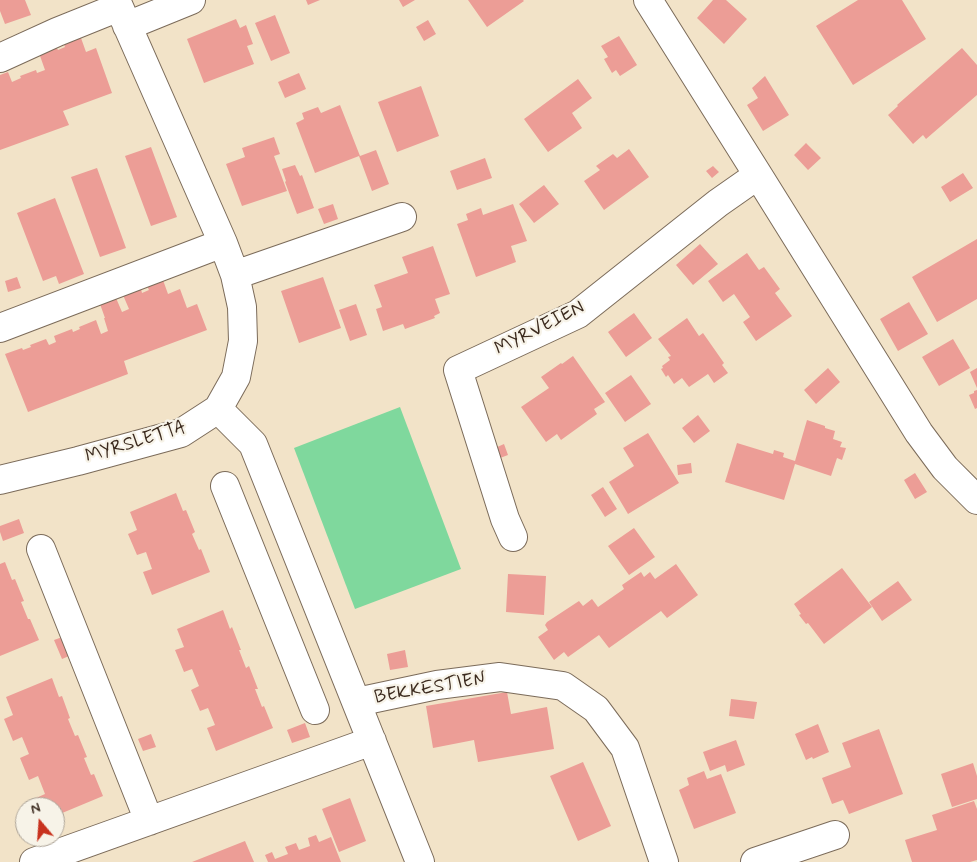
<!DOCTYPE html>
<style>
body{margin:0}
#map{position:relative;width:977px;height:862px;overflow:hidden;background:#f2e3c8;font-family:Mynerve,sans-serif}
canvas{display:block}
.north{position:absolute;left:15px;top:797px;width:50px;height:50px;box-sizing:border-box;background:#f7f3e8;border:1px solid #aca397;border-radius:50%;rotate:342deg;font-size:14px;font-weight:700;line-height:20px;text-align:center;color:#3b2a1e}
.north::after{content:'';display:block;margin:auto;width:18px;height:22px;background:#c8321e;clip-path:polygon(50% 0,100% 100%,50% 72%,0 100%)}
</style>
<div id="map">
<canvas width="977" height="862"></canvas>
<div class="north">N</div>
</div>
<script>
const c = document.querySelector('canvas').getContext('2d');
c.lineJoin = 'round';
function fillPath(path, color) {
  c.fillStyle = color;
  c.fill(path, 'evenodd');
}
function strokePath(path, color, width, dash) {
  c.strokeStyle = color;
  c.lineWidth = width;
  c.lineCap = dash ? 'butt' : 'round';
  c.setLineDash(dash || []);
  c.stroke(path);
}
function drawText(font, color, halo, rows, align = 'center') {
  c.font = font + ' Mynerve,sans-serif';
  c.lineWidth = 4.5;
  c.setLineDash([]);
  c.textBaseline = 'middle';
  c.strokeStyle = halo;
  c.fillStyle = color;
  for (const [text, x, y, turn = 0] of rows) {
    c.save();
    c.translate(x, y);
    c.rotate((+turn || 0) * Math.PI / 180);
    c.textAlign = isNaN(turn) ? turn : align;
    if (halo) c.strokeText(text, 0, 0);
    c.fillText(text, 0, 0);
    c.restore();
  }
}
fillPath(new Path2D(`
 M400,407L461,569L355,609L294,448Z`), '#7fd89d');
fillPath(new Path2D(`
 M0,0H25L31,15L5,24L0,11Z
 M306,0H320L308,5Z
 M399,0H415L403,7Z
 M468,0H523L524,1L487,27Z
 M713,0H726L747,19L724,44L697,18Z
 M858,0H902L926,39L853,85L816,26Z
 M275,15L290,53L271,61L255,23Z
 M236,19L240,28L246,25L253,44L247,46L254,64L204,83L187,39Z
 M428,20L436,34L424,41L416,27Z
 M619,36L637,65L620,76L616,70L612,73L604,59L608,57L601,46Z
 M81,38L86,52L96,48L112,93L63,111L69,125L0,150V75L8,72L12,82L21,78L20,76L36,70L37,73L45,70L39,53L56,47L58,50L65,47L64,44Z
 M962,48L977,65V95L926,139L923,135L913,144L888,115L898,106L897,105Z
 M299,73L306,89L285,98L278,82Z
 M765,76L789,115L763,131L747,105L758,98L752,88Z
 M578,79L592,98L572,113L582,128L548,152L524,119Z
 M421,86L439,136L397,152L378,102Z
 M340,105L360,156L376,150L389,184L372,191L359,156L315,173L296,123L304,119L302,113L318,107L321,113Z
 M274,137L280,154L274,156L287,191L242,206L226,164L245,157L242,148Z
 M806,143L821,158L808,170L794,155Z
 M151,147L177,217L151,226L125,156Z
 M629,149L649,177L604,210L584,181L600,170L596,166L613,154L617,158Z
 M485,158L492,178L457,190L450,171Z
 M295,165L300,176L302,175L314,208L297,214L285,182L286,181L282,169Z
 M713,166L719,172L712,178L706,171Z
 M97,168L126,248L100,257L71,177Z
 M963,173L973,188L950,202L941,187Z
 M544,185L559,204L534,223L519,204Z
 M55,198L84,274L59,284L56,276L43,281L17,213Z
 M333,204L338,219L324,224L318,209Z
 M513,204L527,241L511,246L516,262L476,277L457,224L468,220L466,214L481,208L483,215Z
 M977,239V299L937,322L912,277Z
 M700,244L718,264L693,285L676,265Z
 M433,246L450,294L435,299L440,313L434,316L435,318L405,329L403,324L383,331L376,309L382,307L374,285L408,273L402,257Z
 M747,253L759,270L764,267L780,289L775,293L792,316L756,341L743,322L750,317L734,294L723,302L708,281Z
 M17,277L21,288L8,292L5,281Z
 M323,277L341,328L299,343L281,291Z
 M163,280L168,294L180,289L187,308L197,304L207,330L124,361L128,374L28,412L5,354L22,348L23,350L31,347L30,345L46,339L49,345L56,342L54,336L72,329L73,332L80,329L79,327L96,320L101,334L108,331L104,318H105L100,304L116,298L122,312L129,309L123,295L141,289L142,293L149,290L147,286Z
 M909,302L928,334L898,351L880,319Z
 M356,304L367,335L350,341L339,310Z
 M634,313L652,338L626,357L608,332Z
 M687,318L699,336L703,333L724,363L722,365L728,373L714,383L708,374L689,387L682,378L674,384L668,375L666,377L661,369L663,368L662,366L670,360L668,357L671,356L658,339Z
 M953,339L970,368L939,386L922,357Z
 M573,356L605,402L594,409L597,414L561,440L557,434L546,442L521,407L549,388L541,377L561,363L562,364Z
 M828,368L840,382L816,404L804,390Z
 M977,368V388L970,372Z
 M631,375L651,404L625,422L605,393Z
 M977,390V408L975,409L969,395L974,393V391Z
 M698,415L710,431L694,443L682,428Z
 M807,420L825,426V428L835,431L833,439L842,442L840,447L846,448L842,460L837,458L831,476L795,464L784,500L725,482L737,443L773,454L774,450L784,453L783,457L795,461Z
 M648,433L679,483L628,514L609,482L634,466L623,448Z
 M504,444L508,455L500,458L495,448Z
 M691,463L692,473L678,475L677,465Z
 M915,473L927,492L915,499L904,480Z
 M603,487L617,509L605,517L591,495Z
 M176,493L183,511L186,510L195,532L192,534L199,550L201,549L210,572L152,595L143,572L152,569L146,552L137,555L128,534L137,530L130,512Z
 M19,519L24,533L3,541L0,532V526Z
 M634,528L655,557L629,575L608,546Z
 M5,562L12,580L15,579L24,601L21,602L28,619H30L39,640L0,656V564Z
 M676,564L698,595L667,618L661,611L609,648L599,635L568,657L564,652L554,660L538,637L548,630L545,625L547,622L579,601L583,606L592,599L598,607L624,589L622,585L641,572L644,577L650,572L655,579Z
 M842,568L872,607L824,644L808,623L806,624L799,615L801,614L794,604Z
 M508,574L546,576L544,615L506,612Z
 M898,581L912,600L882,621L869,602Z
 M223,610L230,629L232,627L241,650H239L246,668L249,666L258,689H255L262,707L264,706L273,728L216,751L207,728L215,725L208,708L200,711L191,690L199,686L192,669L184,672L175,650L184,647L177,629Z
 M68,635L76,653L62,659L54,640Z
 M405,650L408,667L390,670L387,654Z
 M52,678L59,697L62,696L70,718L68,719L75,736L78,735L87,757L84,758L91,775L94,774L103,796L55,816V807H40L36,798L45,794L38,776L29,780L20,758L29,754L22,737L13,741L4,719L13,715L6,697Z
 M507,692L511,714L547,707L554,749L478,762L474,740L433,748L426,706Z
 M731,699L757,702L754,719L729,716Z
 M305,723L310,737L292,743L287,730Z
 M818,724L829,752L813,759L812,757L806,760L795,734Z
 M879,729L903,794L849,814L843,800L832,804L822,778L851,767L842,743Z
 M151,734L156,747L143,751L138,739Z
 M736,740L745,765L727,772L725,765L710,771L703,752Z
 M583,762L611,826L578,841L550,776Z
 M973,763L977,776V799L952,807L941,774Z
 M704,771L707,779L721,774L736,813L694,829L679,790L689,785L687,778Z
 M350,798L366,841L339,852L322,809Z
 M974,801L977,809V860L970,862H912L905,840L937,830L932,815Z
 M316,835L319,842L331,837L341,862H268L265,855L272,852L275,859L288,854L285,847L296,843L299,850L310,846L308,838Z
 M245,841L254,862H192Z`), '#ec9d96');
const minor = new Path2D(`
 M648,0L758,175L919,433L945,468L977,500
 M127,26L191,0
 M0,58L57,32L119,7
 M235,275L402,217
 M0,328L223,243
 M218,409L253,444L420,862
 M0,480L78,461L181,433L218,409L236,377L243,341L242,307L235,275L223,243L116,0
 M225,486L315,710
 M513,537L505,519L458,370L578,314L718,203L758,175
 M41,549L149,821
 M357,702L437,685L500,677L563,686L596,709L625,748L664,862
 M34,862L372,741
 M755,862L835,835`);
strokePath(minor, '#7b6b5a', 30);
strokePath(minor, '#fff', 28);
drawText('19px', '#3b2a1e', '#f7f3e8', [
 ["MYRVEIEN",540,329,-27],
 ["MYRSLETTA",136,443,-17],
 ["BEKKESTIEN",430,689,-10]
]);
</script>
